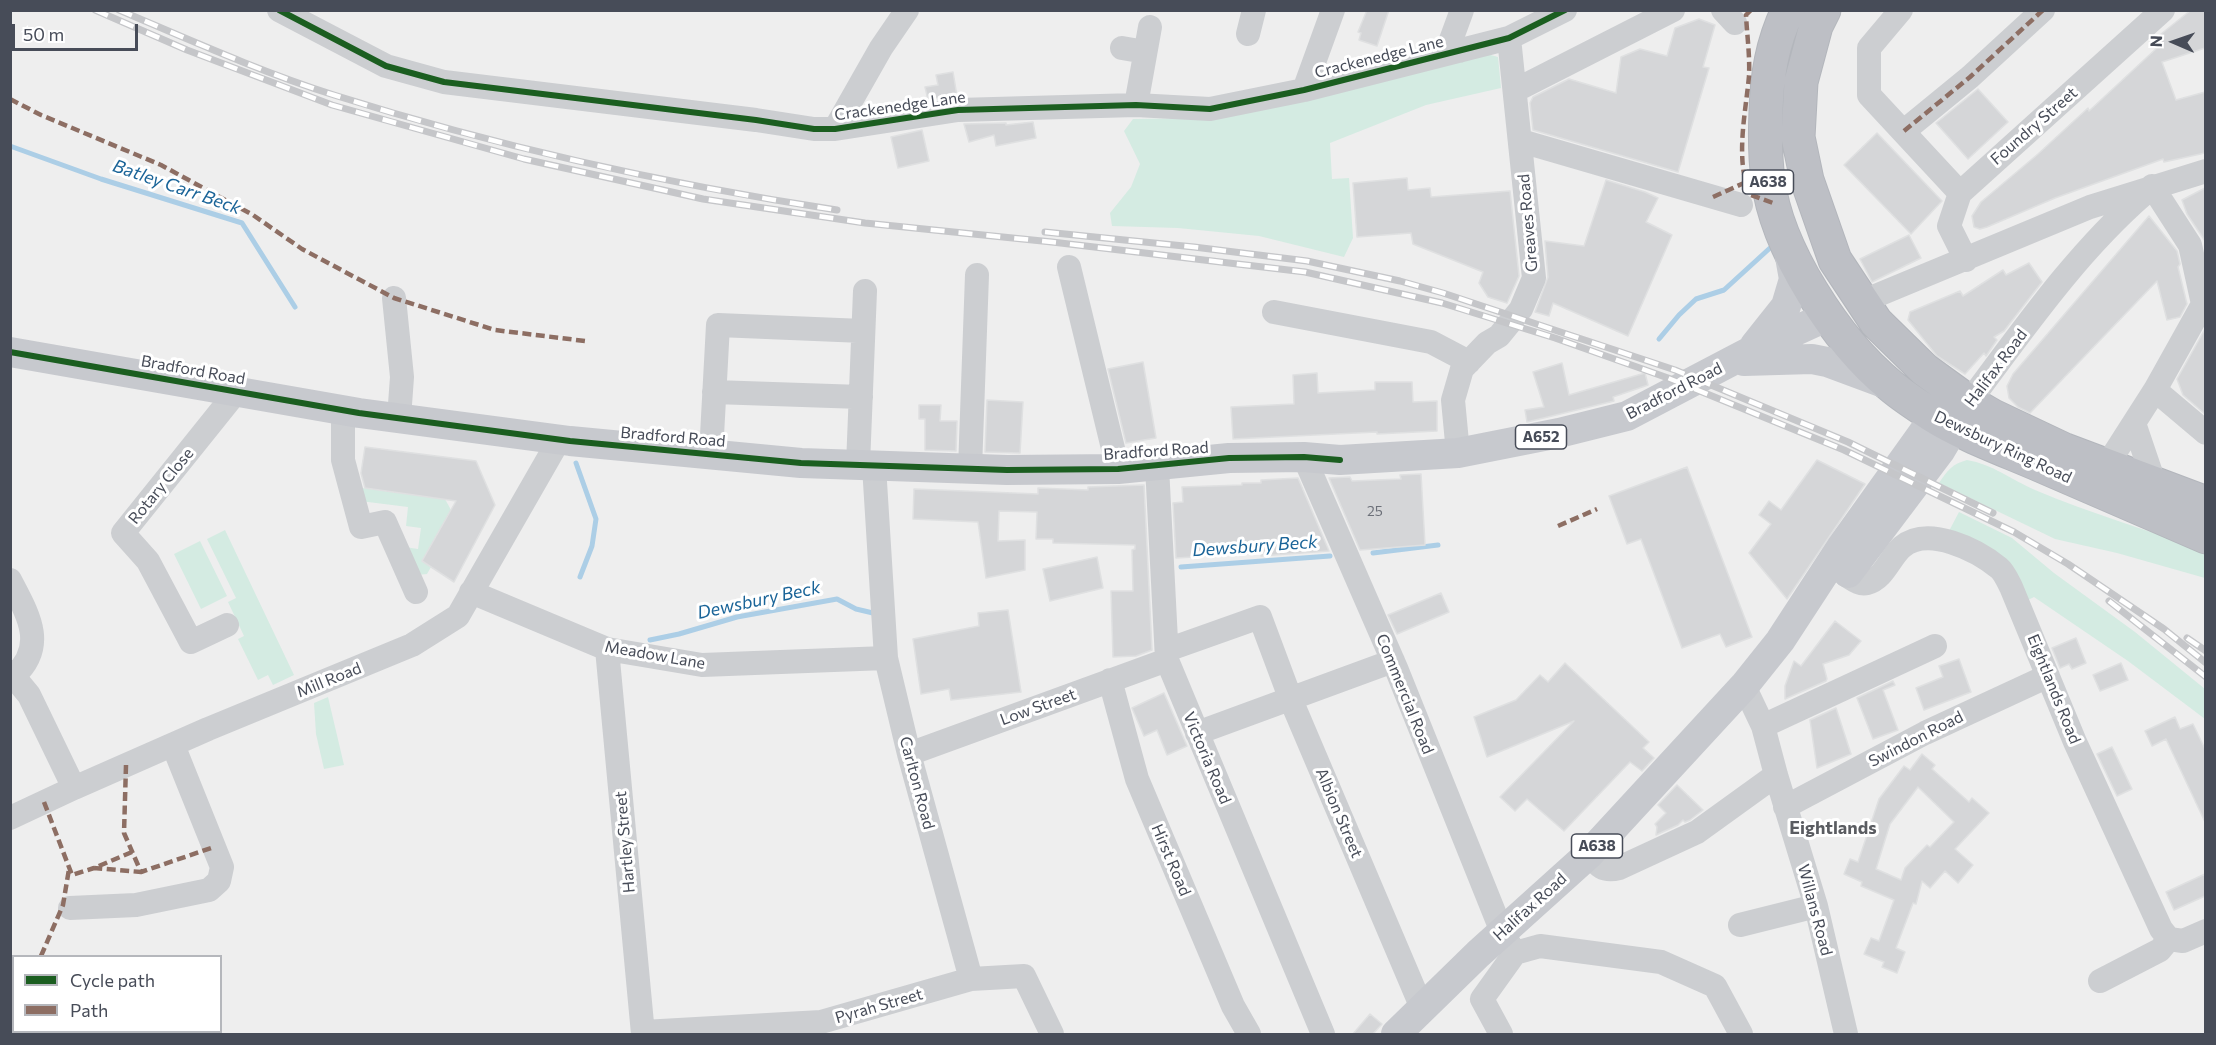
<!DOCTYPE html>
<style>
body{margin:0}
#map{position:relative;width:2216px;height:1045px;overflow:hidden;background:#eee;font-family:Commissioner,sans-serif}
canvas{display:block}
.frame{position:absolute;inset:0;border:12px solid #474c58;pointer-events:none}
.legend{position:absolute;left:12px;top:955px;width:210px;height:78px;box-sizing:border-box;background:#fff;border:2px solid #b5b7bc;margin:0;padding:8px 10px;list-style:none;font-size:18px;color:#474c58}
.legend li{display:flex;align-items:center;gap:12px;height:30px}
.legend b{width:30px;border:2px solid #b5b7bc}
.north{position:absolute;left:2144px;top:12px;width:60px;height:60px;-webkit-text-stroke:4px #fff;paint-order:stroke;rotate:272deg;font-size:16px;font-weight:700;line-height:24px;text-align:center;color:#474c58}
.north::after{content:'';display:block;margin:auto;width:21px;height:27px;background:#474c58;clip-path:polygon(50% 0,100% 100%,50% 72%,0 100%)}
.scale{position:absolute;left:12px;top:24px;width:126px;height:27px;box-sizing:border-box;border:3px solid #474c58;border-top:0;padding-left:8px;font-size:18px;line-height:21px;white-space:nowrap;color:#474c58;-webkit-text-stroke:4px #fff;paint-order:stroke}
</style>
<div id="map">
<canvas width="2216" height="1045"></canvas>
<div class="frame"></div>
<ul class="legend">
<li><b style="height:8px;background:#1b5e20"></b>Cycle path</li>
<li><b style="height:8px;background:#8d6e63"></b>Path</li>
</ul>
<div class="north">N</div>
<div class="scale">50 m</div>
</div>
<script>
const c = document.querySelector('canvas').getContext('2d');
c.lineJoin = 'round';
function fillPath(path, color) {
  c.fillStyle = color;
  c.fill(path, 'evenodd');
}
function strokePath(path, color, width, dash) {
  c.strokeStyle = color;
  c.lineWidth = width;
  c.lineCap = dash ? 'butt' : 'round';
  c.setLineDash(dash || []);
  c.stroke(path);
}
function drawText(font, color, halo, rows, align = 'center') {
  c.font = font + ' Commissioner,sans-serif';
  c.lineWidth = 6;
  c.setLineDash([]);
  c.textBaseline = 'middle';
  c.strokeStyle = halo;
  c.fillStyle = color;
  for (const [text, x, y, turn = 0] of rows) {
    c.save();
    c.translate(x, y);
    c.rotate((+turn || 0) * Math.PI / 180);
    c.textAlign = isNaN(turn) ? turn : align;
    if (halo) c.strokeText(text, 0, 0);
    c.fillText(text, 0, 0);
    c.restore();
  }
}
fillPath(new Path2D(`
 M1483,53L1498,57L1501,88L1426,105L1330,143L1332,179L1349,178L1353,238L1344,257L1259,236L1178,228L1112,226L1110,213L1131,187L1140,164L1124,131L1133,119L1197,118Z
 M1967,460C1992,464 2012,480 2035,490C2090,513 2149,531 2205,550V578L2117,553L2055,539L1939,483C1947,471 1952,464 1967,460Z
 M362,488L445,499L451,510L422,561L431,567L427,574L417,575L405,547L418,549L421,528L406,526L408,507L360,501Z
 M1959,512L2012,538L2054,573L2135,632L2205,689V719L2128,661L2034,597L2024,602L1949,531Z
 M225,530L294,675L273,685L268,675L258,680L238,639L244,636L228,602L236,598L207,539Z
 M200,541L227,596L201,609L174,554Z
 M328,697L344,765L324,769L316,734L314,703Z`), '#d4ebe2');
strokePath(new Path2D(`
 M10,146L101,179L242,223L295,307
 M1659,339L1679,315L1696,299L1724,290L1770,248
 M576,463L596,519L592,546L580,577
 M1373,553L1438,545
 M1181,567L1330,556
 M650,640L679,634L737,617L837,599L856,609L873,613`), '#accee6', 5);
const building = new Path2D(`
 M1367,10H1389L1377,46L1359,40L1361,33L1358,32Z
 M2191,10H2205V48L2162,62L2176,100L2205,92V153L2164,162L2163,159L2055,198L1987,227L1980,229L1974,227L1972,216L1981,202L2038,154L2088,108L2089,111L2159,46L2156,38Z
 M1699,19L1715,25L1703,67L1709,68L1678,172L1533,130L1530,103L1533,97L1569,79L1616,93L1621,57L1640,49L1667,56L1675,28Z
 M953,72L957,96L928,100L925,87L938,85L936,75Z
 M1978,89L2008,122L1968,159L1936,123Z
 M1033,122L1036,138L996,146L994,135L969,142L964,124L1006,123V125Z
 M922,130L929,161L898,168L891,137Z
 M1877,133L1942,201L1911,234L1844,165Z
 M1407,178L1408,190L1430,188L1431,197L1510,191L1519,276L1507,303L1488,297L1479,283L1483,272L1413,244L1411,233L1357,237L1353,183Z
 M1606,180L1645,192L1658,198L1646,222L1672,235L1628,336L1553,303L1549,316L1535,312L1548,277L1545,241L1584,246Z
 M2205,188V241L2187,214L2182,200Z
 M2149,216L2177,251L2180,264L2178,267L2187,304L2180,317L2167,320L2157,281L2030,413L2018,407L2009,398L2007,386L2013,374Z
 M1909,235L1921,258L1872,282L1860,259Z
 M2029,263L2042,282L2004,331L1994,337L1997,340L1986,356L1984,353L1965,374L1937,356L1908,320L1910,312L1960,291L1963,296L2003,270L2006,275Z
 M2205,329V414L2183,395L2177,379Z
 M1143,362L1156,438L1126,443L1108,369Z
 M1562,363L1569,395L1645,373L1648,385L1613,397L1614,401L1527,422L1525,410L1544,407L1533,372Z
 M1317,373L1318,393L1375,390V382H1412L1413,402L1437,401V431L1377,434V432L1233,439L1231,407L1294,404L1293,375Z
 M987,400L1023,402L1020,453L985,452Z
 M919,405H941L940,421H957L956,451L925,450V419H919Z
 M365,447L476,461L495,505L454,582L422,561L456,501L365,488L361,473Z
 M1817,460L1865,484L1787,599L1749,553L1771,524L1759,515L1769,501L1781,510Z
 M1687,467L1752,637L1726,647L1720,634L1682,648L1641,539L1627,544L1609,496Z
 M1421,474L1425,545L1360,550L1329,478L1350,477L1352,481L1401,479L1400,475Z
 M1298,478L1329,551L1261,556L1263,553L1176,558L1173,503L1183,502L1182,487L1242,485V483H1261V480Z
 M1144,485L1152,650L1136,656L1113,657L1111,591H1133L1132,550L1135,549V545L1053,543V539H1036L1037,512L999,511L998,541L1025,540V570L986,578L978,522L913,519L914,489L1038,494V488L1088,490V487Z
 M1097,557L1103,588L1050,601L1043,569Z
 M1441,593L1449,612L1397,634L1388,615Z
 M1008,610L1021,692L951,700L949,689L921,694L913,639L979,626L978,613Z
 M1835,621L1861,641L1849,655L1823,664L1827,679L1826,681L1785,699V686L1794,661L1801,666Z
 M2076,638L2086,663L2072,669L2069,664L2060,668L2052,648Z
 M1959,659L1971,692L1924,710L1916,688L1943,677L1939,666Z
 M1565,663L1649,742L1643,748L1654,758L1642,771L1630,762L1564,831L1527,799L1515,811L1500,797L1574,721L1487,757L1474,717L1516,700L1540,675L1548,682Z
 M2121,663L2128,680L2100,691L2093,675Z
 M1893,681L1895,685L1883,690L1898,730L1873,739L1857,698Z
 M1164,693L1187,746L1167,755L1157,730L1144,736L1132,708Z
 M1836,708L1851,754L1817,768L1810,720Z
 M2175,717L2180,729L2193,724L2205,749V822L2166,739L2152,746L2145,731Z
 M2112,747L2132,789L2117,796L2097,754Z
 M1922,754L1935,765L1932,769L1969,802L1972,798L1989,813L1955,849L1973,865L1958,883L1945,871L1930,888L1922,881L1916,904L1913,903L1896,948L1905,952L1897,973L1882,967L1884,962L1864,954L1871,938L1879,941L1894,900L1861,886L1862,882L1844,874L1850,859L1858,862L1879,799L1904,766L1910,770ZM1918,787L1954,822L1930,847L1927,845L1905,868L1901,880L1876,869L1890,824Z
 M1677,785L1703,810L1690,820L1685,822L1683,820L1678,825L1656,835L1657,827L1655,824L1666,813L1658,805Z
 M2205,874V896L2174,910L2166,892Z
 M1370,1014L1382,1024L1372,1035H1352Z`);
fillPath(building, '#d5d6d8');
strokePath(building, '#dfe0e1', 1.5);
const highway = new Path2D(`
 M1788,10C1772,44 1767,75 1766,111C1765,134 1765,157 1768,179C1776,249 1837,342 1891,386C1904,397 1918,406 1932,415C1964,435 2000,448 2035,463C2092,488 2149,512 2206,537
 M1824,10L1816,26L1801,82L1798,137L1807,180L1835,260L1876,322L1925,370L1969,402L1993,416L2065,450L2206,503`);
strokePath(highway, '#b3b6bc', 35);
strokePath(new Path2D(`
 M279,10L386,66L444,82L756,120L814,129H835L958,110L1136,105L1210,109L1304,90L1509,38L1565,10
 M1723,10L1735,23
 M1901,10L1869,48V95L1960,193
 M1248,34L1254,10
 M1122,48L1145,52
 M1459,51L1451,40L1462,10
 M1304,90L1333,10
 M1516,90L1673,10
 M1136,105L1150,27
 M835,129L881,48L907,10
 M1904,131L1970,77L2043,10
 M1521,141L1741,205
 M1966,260L1949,226L1960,193L2163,10
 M1069,267L1118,469
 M394,298L402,377L399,418
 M1861,302L2090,207L2206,171
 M1274,312L1431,342L1469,362
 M2155,390L2206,433
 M714,392L861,397
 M1969,402C2023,330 2076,253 2144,194
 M343,410V460L361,527L385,522L416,592
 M2134,423L2154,482
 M1458,453L1453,400L1462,369L1487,343L1499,336L1521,309L1534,278L1509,38
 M711,454L718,325L863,331
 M1304,457L1396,668L1502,932L1515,953
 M858,465L865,291
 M874,466L886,658L909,754L971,979L1024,976L1052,1034
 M1157,466L1167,660L1323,1034
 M970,469L977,275
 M2101,479L2107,465L2155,390L2203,304L2190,245L2152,186
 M1846,575C1853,579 1859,585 1867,583C1884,579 1890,557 1902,547C1928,525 1977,550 1999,568C2004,572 2008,581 2011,587L2075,742L2161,929L2169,939L2183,941L2206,931
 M10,580C27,613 48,645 14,676
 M471,592L607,649L702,665L886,658
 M227,625L191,642L148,561L123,533L237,391
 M607,649L643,1034
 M1167,650L1260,617L1291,700L1422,1008
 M10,672L29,695L74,788
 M1110,680L1137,779L1233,1006L1249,1034
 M1744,686L1763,726L1776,775L1816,906L1846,1034
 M1763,726L1935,646
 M1197,733L1393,661
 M909,754L1167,660
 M1785,807L1925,733L2048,676
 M10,818L74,788L208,729L412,645L458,616L559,440
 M1589,854C1598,866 1603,872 1619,868L1697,832L1776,775
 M70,908L136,905L209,890L219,881L222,867L173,745
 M1740,925L1816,906
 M2100,981L2160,950L2169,939
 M643,1032L821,1022L971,979
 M1501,1034L1482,999L1515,953L1540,946L1661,962L1715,986L1741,1034`), '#ccced1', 24);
strokePath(new Path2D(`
 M1755,345L1786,306L1794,279L1789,251
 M10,352L359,413L570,441L801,463L1007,470L1118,469L1229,458L1304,457L1340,460L1458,453L1559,433L1627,416L1749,352L1828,316
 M1744,361L1812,359L1827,362L1889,385
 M1848,573L1940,451L1966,407
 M1396,1034L1478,954L1589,854L1744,686L1780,641L1842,546L1948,398`), '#c7c9ce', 30);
strokePath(highway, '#bdbfc5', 33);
const rail = new Path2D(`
 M95,10L187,50L332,105L524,159L703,199L865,223L1052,242L1305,272L1442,303L1555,338L1668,378L1844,450L2014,532L2068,564L2164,629L2206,663
 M119,10C190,40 261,72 334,95C499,147 666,184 837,210
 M1045,232L1194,247L1307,261L1400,281L1443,293L1675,370L1848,442L1993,513
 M2109,601L2206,677
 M2187,638L2206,651`);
strokePath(rail, '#c5c6c9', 7);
strokePath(rail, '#fff', 4.5, [14]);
strokePath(new Path2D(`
 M1751,10L1746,15C1747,35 1750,56 1749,76C1746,111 1734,163 1751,195L1773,203
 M10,99L41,115L161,165L253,215L302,249L394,298L495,330L585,341
 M1904,131L1970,77L2043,10
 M1713,197L1744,183
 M1558,526L1597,509
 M126,765L124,833L141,872L214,847
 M44,802L72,875L94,868
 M132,852L94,868L141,872
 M41,956L63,905L69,869
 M10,962L14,963
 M41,1032L42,1034`), '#8d6e63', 4.5, [9, 4.5]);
strokePath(new Path2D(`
 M279,10L386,66L444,82L756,120L814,129H835L958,110L1136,105L1210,109L1304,90L1509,38L1565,10
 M10,352L359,413L570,441L801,463L1007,470L1118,469L1229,458L1304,457L1340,460`), '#1b5e20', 6);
drawText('14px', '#6c7079', null, [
 ["25",1375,511]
]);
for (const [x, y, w] of [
 [1768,182,51],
 [1541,437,51],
 [1597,846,51]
]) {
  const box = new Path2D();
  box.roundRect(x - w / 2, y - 12, w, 24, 4.5);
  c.fillStyle = '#fff';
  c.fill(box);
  strokePath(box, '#474c58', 1.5);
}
drawText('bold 15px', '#474c58', null, [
 ["A638",1768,182],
 ["A652",1541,437],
 ["A638",1597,846]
]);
drawText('16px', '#474c58', '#fff', [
 ["Crackenedge Lane",1379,57,-14],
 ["Crackenedge Lane",900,106,-8],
 ["Foundry Street",2034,126,-41],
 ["Greaves Road",1528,223,-95],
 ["Halifax Road",1996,368,-53],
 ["Bradford Road",193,370,10],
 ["Bradford Road",1674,391,-27],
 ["Bradford Road",673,437,5],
 ["Dewsbury Ring Road",2003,447,25],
 ["Bradford Road",1156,451,-4],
 ["Rotary Close",161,486,-51],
 ["Meadow Lane",655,655,10],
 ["Mill Road",329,680,-22],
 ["Eightlands Road",2054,689,68],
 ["Commercial Road",1405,694,68],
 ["Low Street",1038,707,-20],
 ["Swindon Road",1916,739,-27],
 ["Victoria Road",1207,758,67],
 ["Carlton Road",917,783,75],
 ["Albion Street",1339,813,67],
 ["Hartley Street",625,842,-95],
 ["Hirst Road",1171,860,67],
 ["Halifax Road",1530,907,-42],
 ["Willans Road",1815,910,75],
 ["Pyrah Street",879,1006,-16]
]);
drawText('italic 18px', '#1a6498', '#fff', [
 ["Batley Carr Beck",177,187,19],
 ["Dewsbury Beck",1255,546,-4],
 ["Dewsbury Beck",759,600,-12]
]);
drawText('bold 18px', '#5a5c61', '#fff', [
 ["Eightlands",1833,828]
]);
</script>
